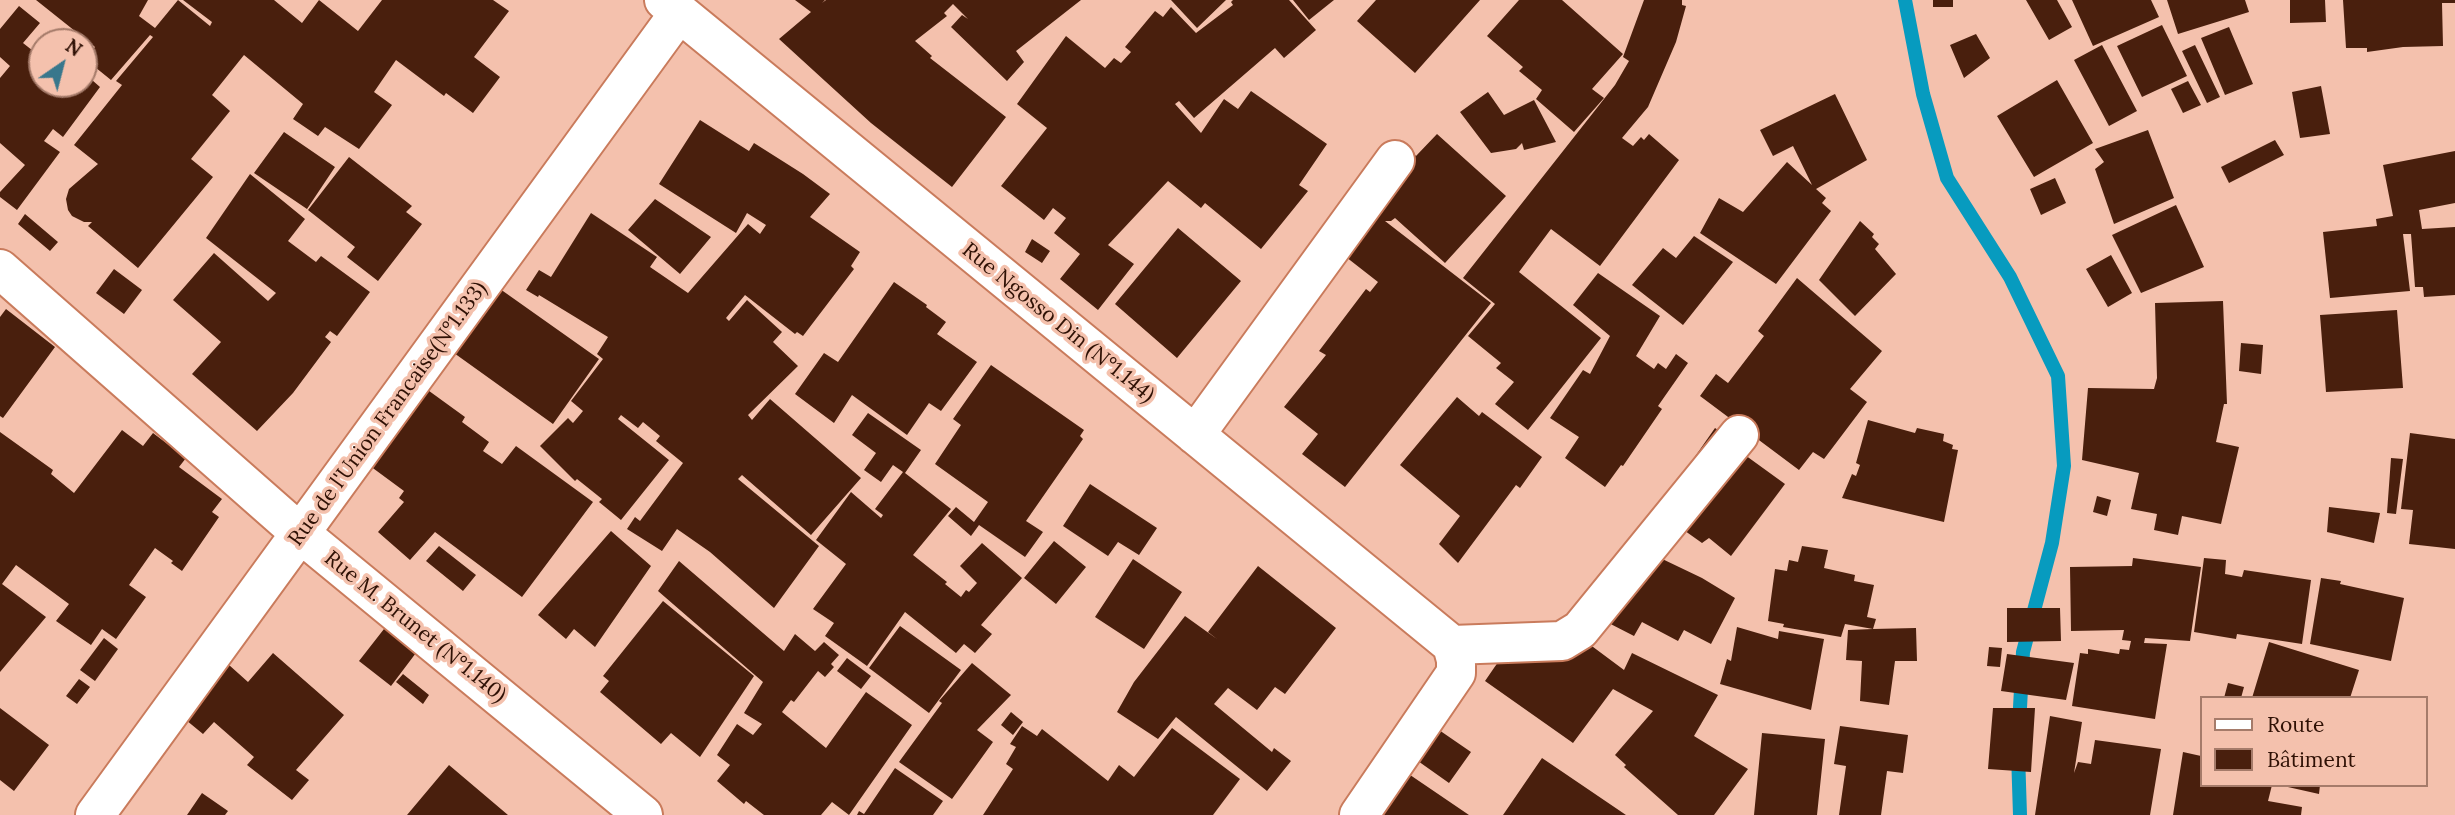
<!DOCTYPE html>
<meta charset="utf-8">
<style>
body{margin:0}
#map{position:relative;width:2455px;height:815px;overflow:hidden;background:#f4c1ad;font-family:Lora,serif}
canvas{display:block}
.legend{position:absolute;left:2200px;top:696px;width:228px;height:91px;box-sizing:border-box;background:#f4c1ad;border:2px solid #a57b6a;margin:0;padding:9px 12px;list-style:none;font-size:21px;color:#2f1105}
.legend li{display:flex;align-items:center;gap:14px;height:35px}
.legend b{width:35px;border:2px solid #a57b6a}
.north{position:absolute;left:28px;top:28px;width:70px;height:70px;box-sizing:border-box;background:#f4c1ad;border:2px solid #a57b6a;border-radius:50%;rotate:35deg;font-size:19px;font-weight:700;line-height:28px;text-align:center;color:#2f1105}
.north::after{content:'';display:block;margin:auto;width:24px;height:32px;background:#38778c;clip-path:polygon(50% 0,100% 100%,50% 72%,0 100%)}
</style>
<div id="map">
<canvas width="2455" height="815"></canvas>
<ul class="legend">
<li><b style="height:9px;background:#fff"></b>Route</li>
<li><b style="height:19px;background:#491f0d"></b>Bâtiment</li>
</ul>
<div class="north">N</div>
</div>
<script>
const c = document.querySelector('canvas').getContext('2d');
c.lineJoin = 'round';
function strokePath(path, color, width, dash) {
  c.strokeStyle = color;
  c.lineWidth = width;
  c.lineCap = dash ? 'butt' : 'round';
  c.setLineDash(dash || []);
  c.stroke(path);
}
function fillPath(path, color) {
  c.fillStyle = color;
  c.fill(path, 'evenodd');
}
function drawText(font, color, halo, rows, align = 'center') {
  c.font = font + ' Lora,serif';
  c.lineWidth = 7;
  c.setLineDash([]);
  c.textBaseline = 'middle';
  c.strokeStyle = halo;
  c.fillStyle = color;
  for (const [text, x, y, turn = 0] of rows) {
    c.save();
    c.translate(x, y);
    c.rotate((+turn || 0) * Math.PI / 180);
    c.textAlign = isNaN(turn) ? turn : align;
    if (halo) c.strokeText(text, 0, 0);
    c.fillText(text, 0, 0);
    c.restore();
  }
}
strokePath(new Path2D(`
 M1905,0L1923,94L1947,178L2010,277L2058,376L2064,466L2052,543L2023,652L2019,726
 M2018,753L2020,815`), '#079bbf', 14);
fillPath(new Path2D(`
 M36,0H148L139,16L155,28L178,0L210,26L212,22L183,0H274L302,23L319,0L358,31L382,0H493L509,11L474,57L500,77L473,113L446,93L444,96L396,60L374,92L392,105L359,149L325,127L318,136L293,119L303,104L244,55L212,95L230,111L191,159L213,177L138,268L88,226L92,222H84L72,216L68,210L66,199L69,189L98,164L74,145L122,85L116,81L153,37L150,35L111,80L85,59L95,47Z
 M795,0H825L822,3L826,0H1081L1016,51L1024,62L1007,81L951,27L962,15L968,19L953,4L944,13L947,16L915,41L932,56L930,58L1006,117L952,187L871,123L779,39L811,12Z
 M1171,0H1226L1197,28Z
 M1233,0H1289L1316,30L1284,58L1275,48L1194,118L1179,101L1175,104L1201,133L1224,99L1238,109L1251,91L1327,144L1299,185L1308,191L1261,249L1205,203L1201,208L1168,181L1108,245L1134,264L1098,310L1060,279L1080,254L1054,233L1066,218L1053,208L1044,220L1001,186L1047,128L1017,104L1066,36L1105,68L1114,58L1121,63L1131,52L1125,47L1155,11L1163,17L1171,7L1196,33L1233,5L1231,2Z
 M1293,0H1334L1309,20Z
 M1376,0H1480L1415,73L1357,21Z
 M1519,0H1562L1623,54L1592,89L1604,98L1574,132L1536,99L1542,90L1519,71L1523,67L1487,36Z
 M1644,0H1682V5L1686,6L1676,42L1648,107L1622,138L1633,146L1641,137L1644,140L1649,134L1679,160L1600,266L1551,229L1519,272L1601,338L1528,430L1495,404L1514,382L1496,368L1501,363L1468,336L1495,304L1463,278L1615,85L1629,61L1623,57Z
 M1933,0H1953V7H1933Z
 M2026,0H2057L2072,27L2049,40Z
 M2072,0H2151L2159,17L2093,46Z
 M2167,0H2245L2249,12L2178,34Z
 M2290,0H2325L2326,22L2290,23Z
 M2343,0H2455V3H2442L2443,46L2403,47L2367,52V48H2346Z
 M19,6L40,23L23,43L42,58V84H84V73L100,87L63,137L53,129L44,141L60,152L17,210L0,197V192L25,165L0,143V78L10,66L0,57V29Z
 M2162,25L2187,76L2142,97L2117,46Z
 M2229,27L2253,84L2225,95L2201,38Z
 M1976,34L1990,58L1964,78L1950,45Z
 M2102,45L2137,111L2109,126L2074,60Z
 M2195,45L2220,97L2207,103L2182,51Z
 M2057,80L2093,143L2034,177L1997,116Z
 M2188,81L2201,105L2183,113L2171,89Z
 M2321,86L2330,134L2300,138L2292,92Z
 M1488,92L1504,115L1534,100L1556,142L1524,150L1522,143L1516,149L1491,153L1460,112Z
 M1835,94L1867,160L1816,189L1826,198L1822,203L1831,211L1776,284L1700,233L1719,198L1743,212L1787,162L1812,185L1793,146L1773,156L1760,130Z
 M700,120L749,151L754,143L803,174L830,194L810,217L860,252L851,266L854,269L803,336L797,332L795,334L745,295L726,318L729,321L747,300L782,332L773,342L798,366L748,415L752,420L770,399L861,478L811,535L742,475L738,479L819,546L774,608L710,552L677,529L662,551L627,529L635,517L640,521L683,463L656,441L660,436L643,422L638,428L621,415L618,419L669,460L621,520L599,502L602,499L577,479L575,481L540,446L568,418L573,423L583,411L571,401L603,359L597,354L608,337L539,295L538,297L526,290L539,270L551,277L591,213L657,257L650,267L688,293L748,224L760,234L766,225L747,213L736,233L659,184Z
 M2148,130L2174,198L2114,224L2095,169L2104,162L2095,149Z
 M284,132L335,167L307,209L254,173Z
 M1437,134L1506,196L1445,263L1395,218L1391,221H1385L1491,303L1345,487L1302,454L1318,434L1284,407L1326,355L1319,351L1366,289L1370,292L1378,282L1346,257L1373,199L1414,154L1416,156Z
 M2275,140L2284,155L2229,183L2221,167Z
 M2455,151V203L2419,210L2422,229L2455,227V295L2424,297L2423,287H2415L2411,234H2403L2410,291L2330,298L2323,232L2377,226L2376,219L2393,216L2383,165Z
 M349,157L412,206L406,212L422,224L378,281L347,257L355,247L308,210Z
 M250,174L305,219L288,241L316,262L321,256L370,292L337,336L330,331L325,337L331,342L293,393L257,431L192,374L221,342L173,300L214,253L268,301L276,293L206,238Z
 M2055,178L2066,203L2041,215L2030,189Z
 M655,199L711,237L680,274L628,230Z
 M2176,205L2204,267L2141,293L2112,235Z
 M25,214L58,242L50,251L18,224Z
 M1860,221L1874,234L1872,237L1879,244L1875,249L1896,274L1855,316L1819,280Z
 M1178,228L1241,281L1177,358L1115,304Z
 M1694,236L1733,262L1683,325L1632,285L1663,248L1676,258Z
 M1032,239L1050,251L1042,263L1025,252Z
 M2111,255L2132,293L2108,307L2086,269Z
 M114,269L142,290L124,314L96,293Z
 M1598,273L1660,316L1636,356L1654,369L1658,363L1666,369L1676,354L1688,363L1658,406L1662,409L1623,466L1621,465L1605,487L1565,458L1579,437L1550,418L1583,370L1590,374L1610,336L1573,305Z
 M1797,278L1882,351L1850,389L1867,402L1824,459L1813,452L1799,470L1700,396L1716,374L1728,383L1764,336L1758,331Z
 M894,282L927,305L926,307L946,322L937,334L977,362L941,411L929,403L907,435L852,395L834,423L795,394L824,353L838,362Z
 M493,284L599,359L553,424L447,348Z
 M2223,301L2227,404H2224L2216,442L2239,447L2221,524L2182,516L2178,535L2154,530L2157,514L2131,509L2139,473L2082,460L2088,388L2154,389L2157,378L2155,303Z
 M6,309L55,347L3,418L0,416V317Z
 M2397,310L2403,388L2326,392L2320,315Z
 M2241,343L2263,345L2261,374L2239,371Z
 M991,365L1084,430L1080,436L1083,439L1026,521L1043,532L1025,557L979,525L971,536L948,516L956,507L974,522L988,502L935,464L961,425L953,419Z
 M425,388L465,417L462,422L489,442L483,451L502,464L516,446L593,502L522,597L435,532L410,560L378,532L404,502L399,498L404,491L366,463Z
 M1457,397L1479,416L1482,412L1542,457L1520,488L1516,485L1458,563L1439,544L1460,516L1400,465Z
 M868,413L921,450L905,473L951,509L913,555L947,582L945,584L961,597L966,590L969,592L977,583L960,566L982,543L1022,578L981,625L992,634L975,653L964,644L956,653L905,612L867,666L825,636L834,623L813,609L846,564L816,540L851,492L881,518L883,515L875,509L903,472L893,465L881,482L864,470L876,453L852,435Z
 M1868,420L1915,433L1917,428L1944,434L1943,441L1953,445L1952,449L1958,450L1944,522L1842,498L1852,474L1856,476L1860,465L1856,463Z
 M1715,428L1730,438L1727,442L1785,484L1731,556L1709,538L1702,543L1657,511Z
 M122,430L143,446L153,433L186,458L179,467L222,499L212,512L219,517L182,571L171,563L173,561L155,548L129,585L146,597L116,639L102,629L91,645L56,621L69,604L16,565L2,584L46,617L0,672V432L53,470L51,474L74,493Z
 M2410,433L2455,439V549L2409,544L2413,510L2401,509Z
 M2391,458L2403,459L2396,514L2387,513Z
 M1090,484L1157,528L1139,555L1118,542L1108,556L1063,526Z
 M2097,496L2111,500L2107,516L2093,512Z
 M2329,507L2380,513L2374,543L2327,532Z
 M611,531L651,566L595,647L574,629L566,639L538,615Z
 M1054,541L1086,567L1056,604L1024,578Z
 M1633,545L1702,578L1735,598L1711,644L1684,630L1678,641L1642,622L1634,636L1595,616Z
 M439,546L476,575L463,591L426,561Z
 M1802,546L1828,550L1824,568L1855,575L1854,581L1874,585L1867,617L1876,619L1873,629L1916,628L1917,661H1895L1889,705L1860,701L1862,661L1846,660L1848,630L1873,629L1845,624L1841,637L1783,627L1784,624L1768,621L1775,569L1787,571L1789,560L1798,562Z
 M2133,558L2201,567L2190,641L2145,638L2144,643L2167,644L2155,719L2072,706L2080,653L2088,654V649L2119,654L2120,649L2129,650L2131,641L2122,640L2124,630L2071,631L2070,567L2132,566Z
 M2204,558L2226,560L2225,574L2242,577L2244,570L2311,580L2302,644L2237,634L2236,639L2194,632Z
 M1133,559L1182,592L1144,649L1095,617Z
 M679,561L784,651L795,634L815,651L824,642L839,655L831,664L834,667L825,677L818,671L794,702L791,700L782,712L826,748L866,692L912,725L849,815L832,802L821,815H764L746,801L744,804L717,781L730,765L717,755L737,724L753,735L762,724L744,713L763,682L658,591Z
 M1258,566L1336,628L1285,694L1275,687L1257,710L1228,688L1214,704L1272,752L1274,748L1291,761L1267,791L1176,717L1158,739L1117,712L1134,682L1185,616L1217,639L1208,632Z
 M2321,578L2341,581L2340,584L2404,598L2391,661L2310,644Z
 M663,601L754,676L700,757L671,733L661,744L600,692L609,681L603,676Z
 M2007,608H2060L2061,641L2007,642Z
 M391,620L422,645L391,686L359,661Z
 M1525,623L1577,635L1624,670L1632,653L1718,695L1694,736L1748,769L1714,815H1678L1624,767L1626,765L1615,755L1653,711L1613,689L1573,743L1485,681Z
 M900,626L961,670L929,713L869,668Z
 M1737,627L1778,639L1779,631L1824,639L1811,710L1720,684L1727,659L1731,661Z
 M104,638L118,649L95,681L80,670Z
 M2269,642L2359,670L2350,698H2252Z
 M1989,647L2002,648L2000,667L1987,666Z
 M273,653L344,715L296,770L309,780L292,800L247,765L254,757L214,722L203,734L175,711L219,656L248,682Z
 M2007,654L2074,663L2066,700L2001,691Z
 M847,658L871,676L861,689L837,671Z
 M972,663L1011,695L977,730L993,742L952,799L899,762L942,703L939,701Z
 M403,674L429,695L423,704L396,682Z
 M79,679L90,687L77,704L66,696Z
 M2228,683L2244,687L2241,698H2224Z
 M0,708L49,745L14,791L0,780Z
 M1993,708H2035L2031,772L1988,769Z
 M1011,712L1023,722L1013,735L1001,725Z
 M2050,716L2082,722L2074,773L2078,762L2091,764L2095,740L2161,749L2150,815H2035Z
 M1423,719L1471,752L1449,783L1401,749Z
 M1022,726L1037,736L1042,729L1108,781L1119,765L1134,777L1172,728L1240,779L1213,815H983L1013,769L1006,764L1016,747L1010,744Z
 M1840,726L1908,735L1903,773L1887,771L1881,815H1839L1846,766L1834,764Z
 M1762,733L1825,739L1817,815H1754Z
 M2183,752L2201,756V785H2272L2268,801L2302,807L2301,815H2173Z
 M1542,758L1626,815H1503Z
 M1391,762L1469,815H1378Z
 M449,765L508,815H407Z
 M895,768L943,801L933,815H857L859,811L864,814Z
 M2279,785H2320L2319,794Z
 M202,793L228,811L225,815H187Z`), '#491f0d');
const minor = new Path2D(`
 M664,0L1452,645
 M0,269L301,534L643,815
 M1195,435L1395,160
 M1452,645L1562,641L1580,630L1739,435
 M95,815L679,13
 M1359,815L1456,673V660L1452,645`);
strokePath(minor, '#c97b5c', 42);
strokePath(minor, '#fff', 38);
drawText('21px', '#2f1105', '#f4c1ad', [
 ["Rue Ngosso Din (N°1.144)",1058,323,39],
 ["Rue de l'Union Francaise(N°1.133)",388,414,-54],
 ["Rue M. Brunet (N°1.140)",415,627,39]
]);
</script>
